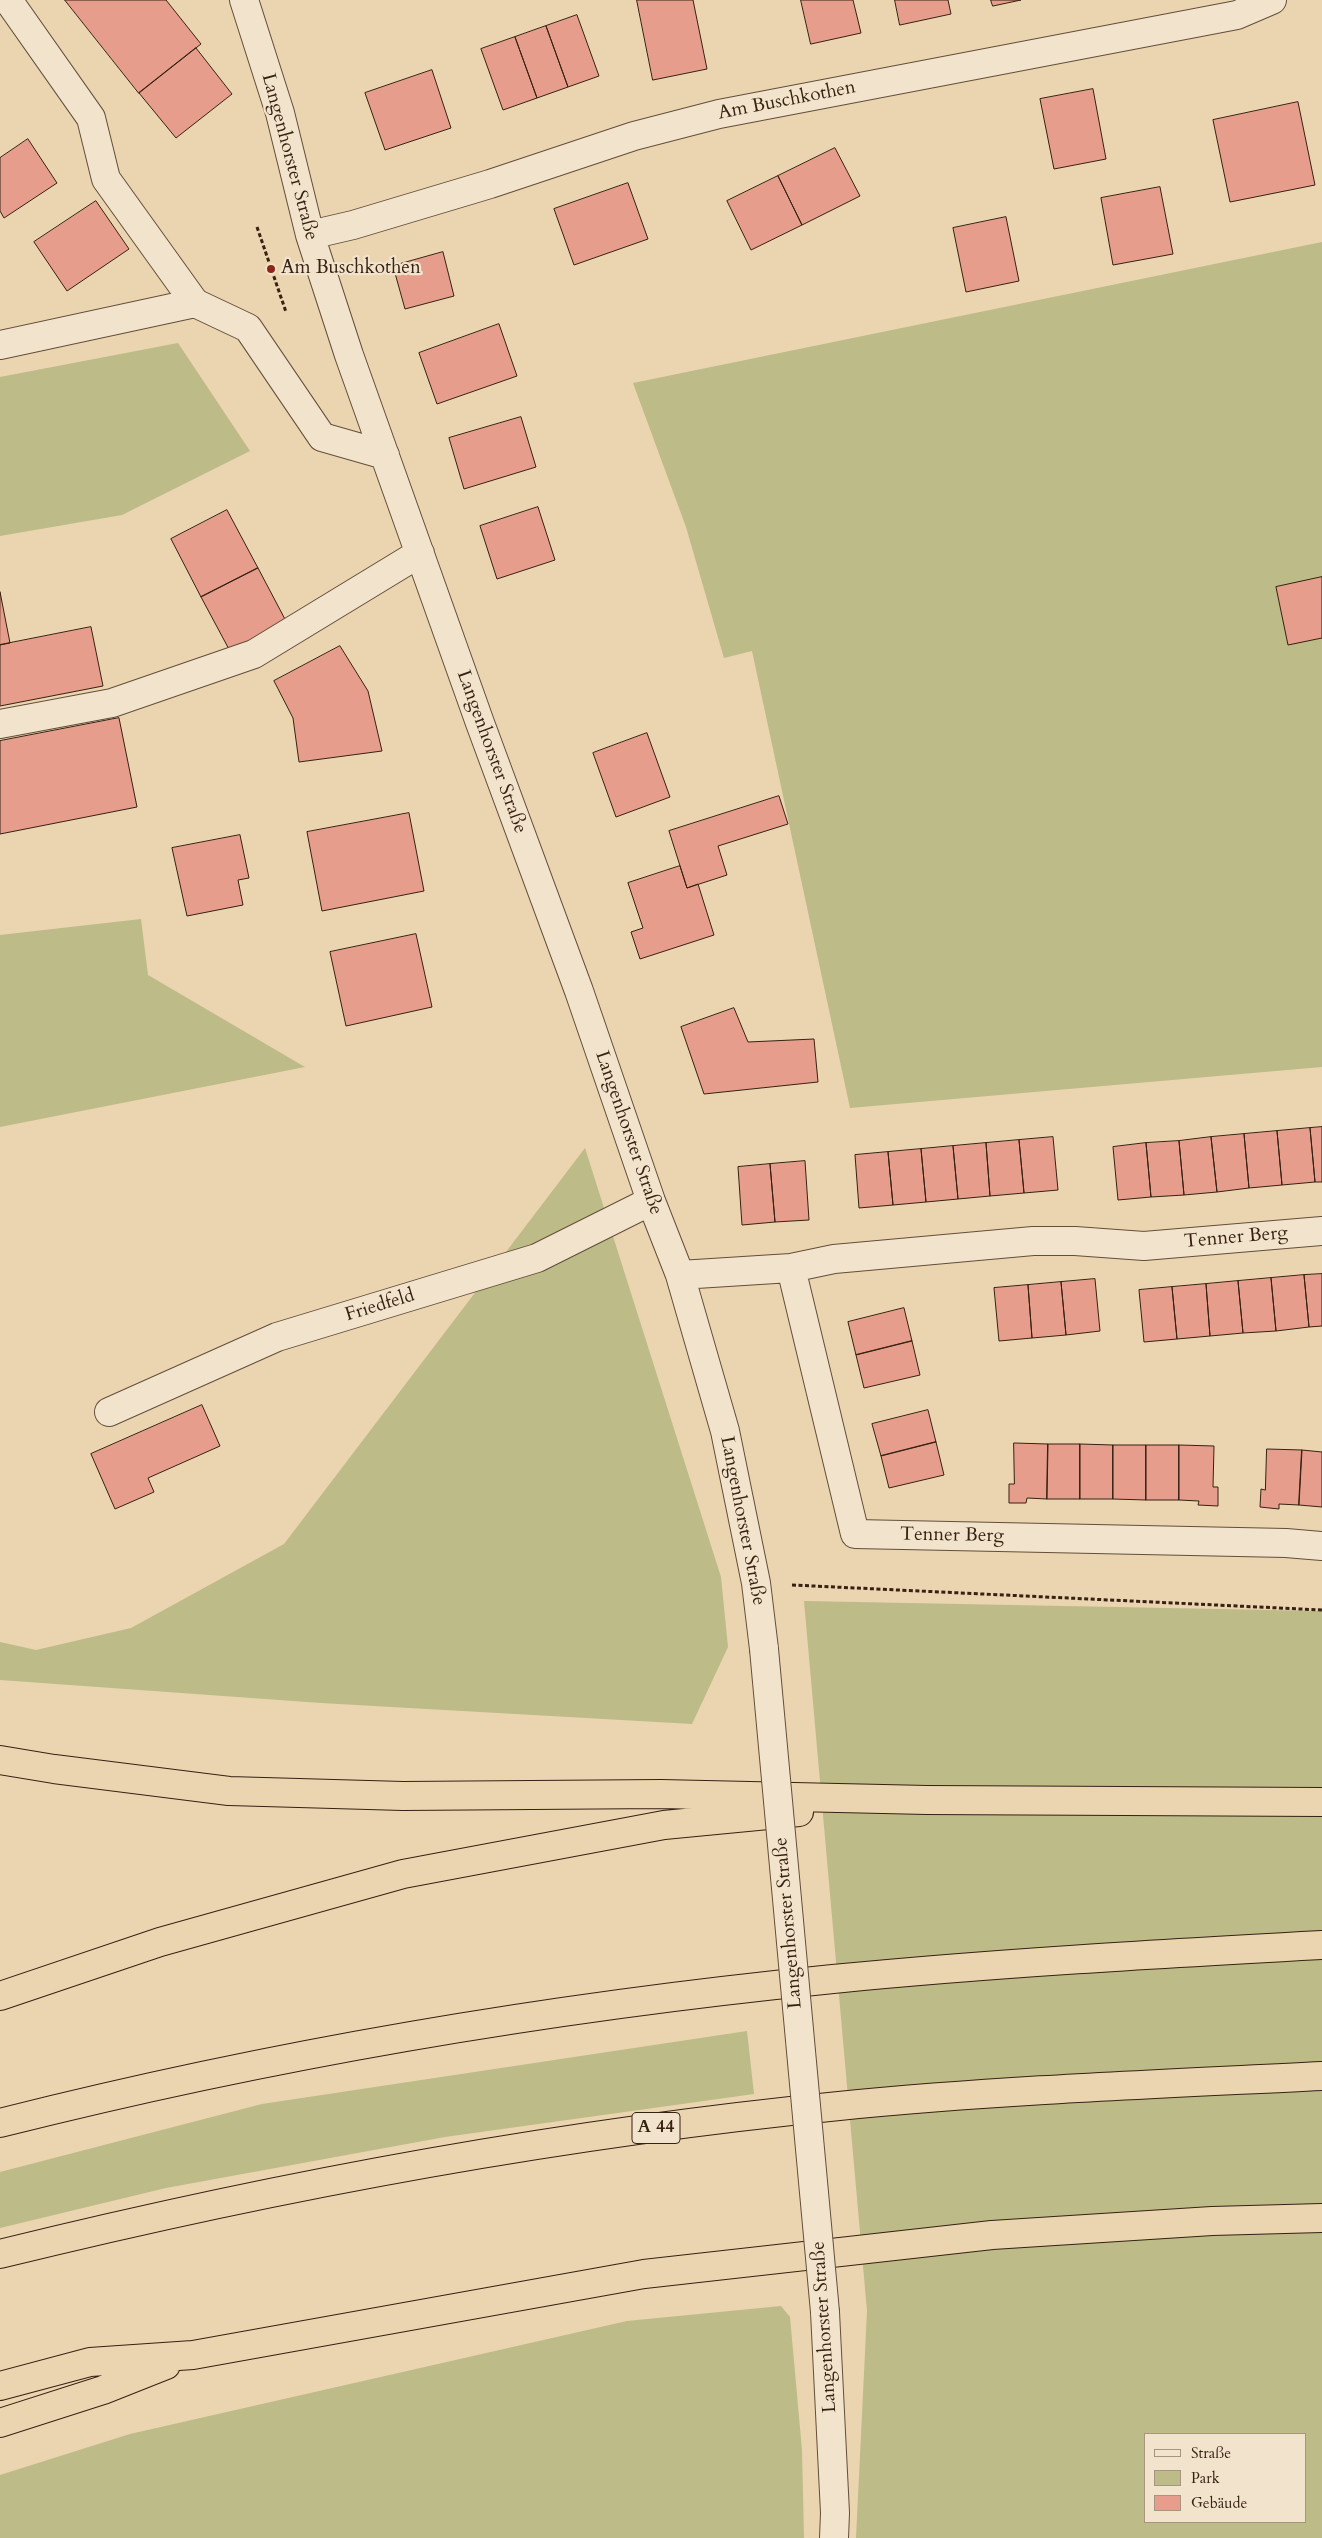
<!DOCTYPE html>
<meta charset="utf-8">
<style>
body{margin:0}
#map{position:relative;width:1322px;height:2538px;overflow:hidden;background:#ebd4b0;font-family:Cardo,serif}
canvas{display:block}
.legend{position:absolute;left:1144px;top:2433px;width:162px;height:90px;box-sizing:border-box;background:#f2e3cc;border:1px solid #a79582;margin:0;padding:6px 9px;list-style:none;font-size:15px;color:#362112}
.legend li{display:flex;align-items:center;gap:10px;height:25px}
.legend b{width:25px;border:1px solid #a79582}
</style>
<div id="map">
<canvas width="1322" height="2538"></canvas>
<ul class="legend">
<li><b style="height:6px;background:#f2e3cc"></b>Straße</li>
<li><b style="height:14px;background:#bdbb87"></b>Park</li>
<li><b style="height:14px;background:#e79d8b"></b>Gebäude</li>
</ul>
</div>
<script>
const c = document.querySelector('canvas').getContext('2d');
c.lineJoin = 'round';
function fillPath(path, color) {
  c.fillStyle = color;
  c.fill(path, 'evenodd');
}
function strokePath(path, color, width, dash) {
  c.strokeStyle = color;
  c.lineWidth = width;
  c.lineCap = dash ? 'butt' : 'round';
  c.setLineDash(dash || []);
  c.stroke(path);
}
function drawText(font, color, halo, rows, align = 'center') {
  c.font = font + ' Cardo,serif';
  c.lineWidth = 4.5;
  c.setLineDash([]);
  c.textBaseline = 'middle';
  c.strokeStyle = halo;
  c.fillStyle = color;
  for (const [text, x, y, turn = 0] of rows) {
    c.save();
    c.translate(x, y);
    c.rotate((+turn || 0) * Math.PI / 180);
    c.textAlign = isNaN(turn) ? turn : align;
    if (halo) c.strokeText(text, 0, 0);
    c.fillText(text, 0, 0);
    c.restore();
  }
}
fillPath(new Path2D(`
 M1322,242V1067L850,1108L752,651L724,658L686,527L633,383Z
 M178,343L250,451L122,515L0,536V377Z
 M141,919L148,975L305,1067L0,1127V935Z
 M585,1148L721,1577L728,1647L692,1724L321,1703L0,1680V1642L36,1650L131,1628L284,1544Z
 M804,1601L1322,1611V2538H856L867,2311ZM1146,2434H1306V2522H1146Z
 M747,2031L754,2094L445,2137L166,2188L0,2228V2172L262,2104Z
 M781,2306L790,2317L802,2450L804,2538H0V2475L130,2434L627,2321Z`), '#bdbb87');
const building = new Path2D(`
 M65,0H166L201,44L139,93Z
 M637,0H693L707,69L653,80Z
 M801,0H853L861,33L811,44Z
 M895,0H948L951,14L900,25Z
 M991,0H1021L993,6Z
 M577,15L599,76L568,87L546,26Z
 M546,26L568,87L537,98L515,37Z
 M515,37L537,98L503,110L481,49Z
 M196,48L232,94L176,138L139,93Z
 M432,70L451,128L385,150L365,93Z
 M1093,89L1106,159L1054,169L1040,99Z
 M1298,102L1315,185L1230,202L1213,120Z
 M28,139L57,183L4,218L0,211V158Z
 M835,148L860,196L802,225L778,176Z
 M778,176L802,225L751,250L727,201Z
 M628,183L648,239L574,265L554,209Z
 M1160,187L1173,254L1113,265L1101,198Z
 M96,201L129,249L67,291L34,242Z
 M1006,217L1019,281L966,292L953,228Z
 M443,252L454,296L405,309L393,266Z
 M499,324L517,376L437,404L419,353Z
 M521,417L536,467L464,489L449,438Z
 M538,507L555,560L497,579L480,526Z
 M227,510L258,568L201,597L171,539Z
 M258,568L287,623L231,653L201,597Z
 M1322,577V638L1288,645L1276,587Z
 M0,592L10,643L0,645Z
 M91,627L103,686L0,706V645Z
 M340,646L368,691L382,751L299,762L293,718L274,681Z
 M119,718L137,807L0,834V741Z
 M647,733L670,797L616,817L593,753Z
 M779,796L788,824L718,846L727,875L687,888L669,831Z
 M409,813L424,891L322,911L307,832Z
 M240,835L249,878L238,880L243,905L187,916L172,848Z
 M680,866L687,888L698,884L714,935L640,959L631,932L643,928L628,883Z
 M416,934L432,1007L346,1026L330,952Z
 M734,1008L748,1042L814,1039L818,1082L704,1094L681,1027Z
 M1322,1127V1182H1315L1310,1128Z
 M1310,1128L1315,1182L1282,1185L1277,1131Z
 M1277,1131L1282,1185L1249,1188L1244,1134Z
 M1244,1134L1249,1188L1217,1192L1211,1137Z
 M1053,1137L1058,1190L1024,1193L1019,1140Z
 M1211,1137L1217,1192L1184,1195L1179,1141Z
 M1019,1140L1024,1193L990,1196L986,1143Z
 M1179,1141L1184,1195L1151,1197L1146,1143Z
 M986,1143L990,1196L958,1199L953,1146Z
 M1146,1143L1151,1197L1118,1200L1113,1147Z
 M953,1146L958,1199L926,1202L921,1149Z
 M921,1149L926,1202L893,1205L888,1152Z
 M888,1152L893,1205L859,1208L855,1155Z
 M805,1161L809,1220L775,1222L770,1164Z
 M770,1164L775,1222L742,1225L738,1167Z
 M1322,1274V1326L1309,1327L1304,1275Z
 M1304,1275L1309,1327L1276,1331L1271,1278Z
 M1271,1278L1276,1331L1243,1333L1238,1281Z
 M1095,1279L1100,1331L1066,1335L1061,1282Z
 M1238,1281L1243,1333L1210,1336L1206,1284Z
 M1061,1282L1066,1335L1032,1338L1028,1285Z
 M1206,1284L1210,1336L1177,1339L1172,1287Z
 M1028,1285L1032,1338L999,1341L994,1288Z
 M1172,1287L1177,1339L1144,1342L1139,1290Z
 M904,1308L912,1341L856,1355L848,1322Z
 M912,1341L920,1375L864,1388L856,1355Z
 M202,1405L220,1446L148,1478L154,1492L115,1509L91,1454Z
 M928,1410L936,1442L881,1456L872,1424Z
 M936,1442L944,1475L889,1488L881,1456Z
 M1014,1443L1048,1444L1047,1499L1027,1498L1026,1503H1009V1484H1014Z
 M1048,1444H1080V1499H1047Z
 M1080,1444L1113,1445V1499H1080Z
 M1113,1445H1146V1500L1113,1499Z
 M1146,1445H1179V1500H1146Z
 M1179,1445L1214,1446L1213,1487H1218V1506L1198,1505L1199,1501L1179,1500Z
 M1267,1449L1302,1450L1299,1505L1279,1504V1509L1260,1507L1261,1489L1265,1490Z
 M1302,1450L1322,1452V1507L1299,1505Z`);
fillPath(building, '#e79d8b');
strokePath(building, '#362112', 1);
const minor = new Path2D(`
 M8,0L91,118L106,179L195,303L248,328L322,437L385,455
 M244,0L280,113L310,235L349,355L480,723L579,991L651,1201L680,1275L725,1431L756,1583L764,1649
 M310,235L353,225L490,184L634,136L719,114L1237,15L1272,0
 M0,345L195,303
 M0,724L112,703L254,654L420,553
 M791,1268L855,1534L1286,1543L1322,1546
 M680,1275L791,1268L834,1259L1033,1241H1075L1144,1246L1322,1231
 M109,1412L277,1337L537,1258L651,1201
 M825,2312L835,2513L834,2538`);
const highway = new Path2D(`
 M0,1760L54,1769L229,1791L403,1796L661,1794L927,1800L1322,1802
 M0,1996L160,1942L403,1874L664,1825L799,1812
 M0,2123C273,2054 552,2007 833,1979C996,1963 1159,1954 1322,1945
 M0,2254C276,2186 556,2134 839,2106C1000,2090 1161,2084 1322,2076
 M0,2386L90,2362L193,2355L644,2274L992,2235L1212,2221L1322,2218
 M0,2423L103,2390L166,2365`);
strokePath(minor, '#634e3a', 30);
strokePath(highway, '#362112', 30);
strokePath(new Path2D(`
 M257,227L286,312
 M792,1585L1322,1610`), '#362112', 3, [4, 2.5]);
strokePath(minor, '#f2e3cc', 28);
strokePath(highway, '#ebd4b0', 28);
const minorBridge = new Path2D(`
 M764,1649L825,2312`);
strokePath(minorBridge, '#634e3a', 30, []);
strokePath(minorBridge, '#f2e3cc', 28);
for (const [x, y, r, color] of [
 [271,269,5,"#8f2418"]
]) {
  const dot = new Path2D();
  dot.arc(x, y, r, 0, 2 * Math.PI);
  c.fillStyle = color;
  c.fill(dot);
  strokePath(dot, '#f2e3cc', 2);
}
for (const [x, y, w] of [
 [656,2128,48]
]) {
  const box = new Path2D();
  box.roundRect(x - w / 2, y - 15.5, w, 31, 4);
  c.fillStyle = '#f2e3cc';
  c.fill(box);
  strokePath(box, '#362112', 1);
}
drawText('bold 18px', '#362112', null, [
 ["A 44",656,2128]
]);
drawText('19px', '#362112', '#f2e3cc', [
 ["Am Buschkothen",787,101,-11],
 ["Langenhorster Straße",289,157,75],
 ["Langenhorster Straße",491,752,70],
 ["Langenhorster Straße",628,1133,71],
 ["Tenner Berg",1236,1238,-5],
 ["Friedfeld",380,1306,-17],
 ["Langenhorster Straße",742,1521,79],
 ["Tenner Berg",952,1536,1],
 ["Langenhorster Straße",789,1923,-95],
 ["Langenhorster Straße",825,2327,-94]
]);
drawText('19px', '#362112', '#f2e3cc', [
 ["Am Buschkothen",281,269]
], 'left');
</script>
